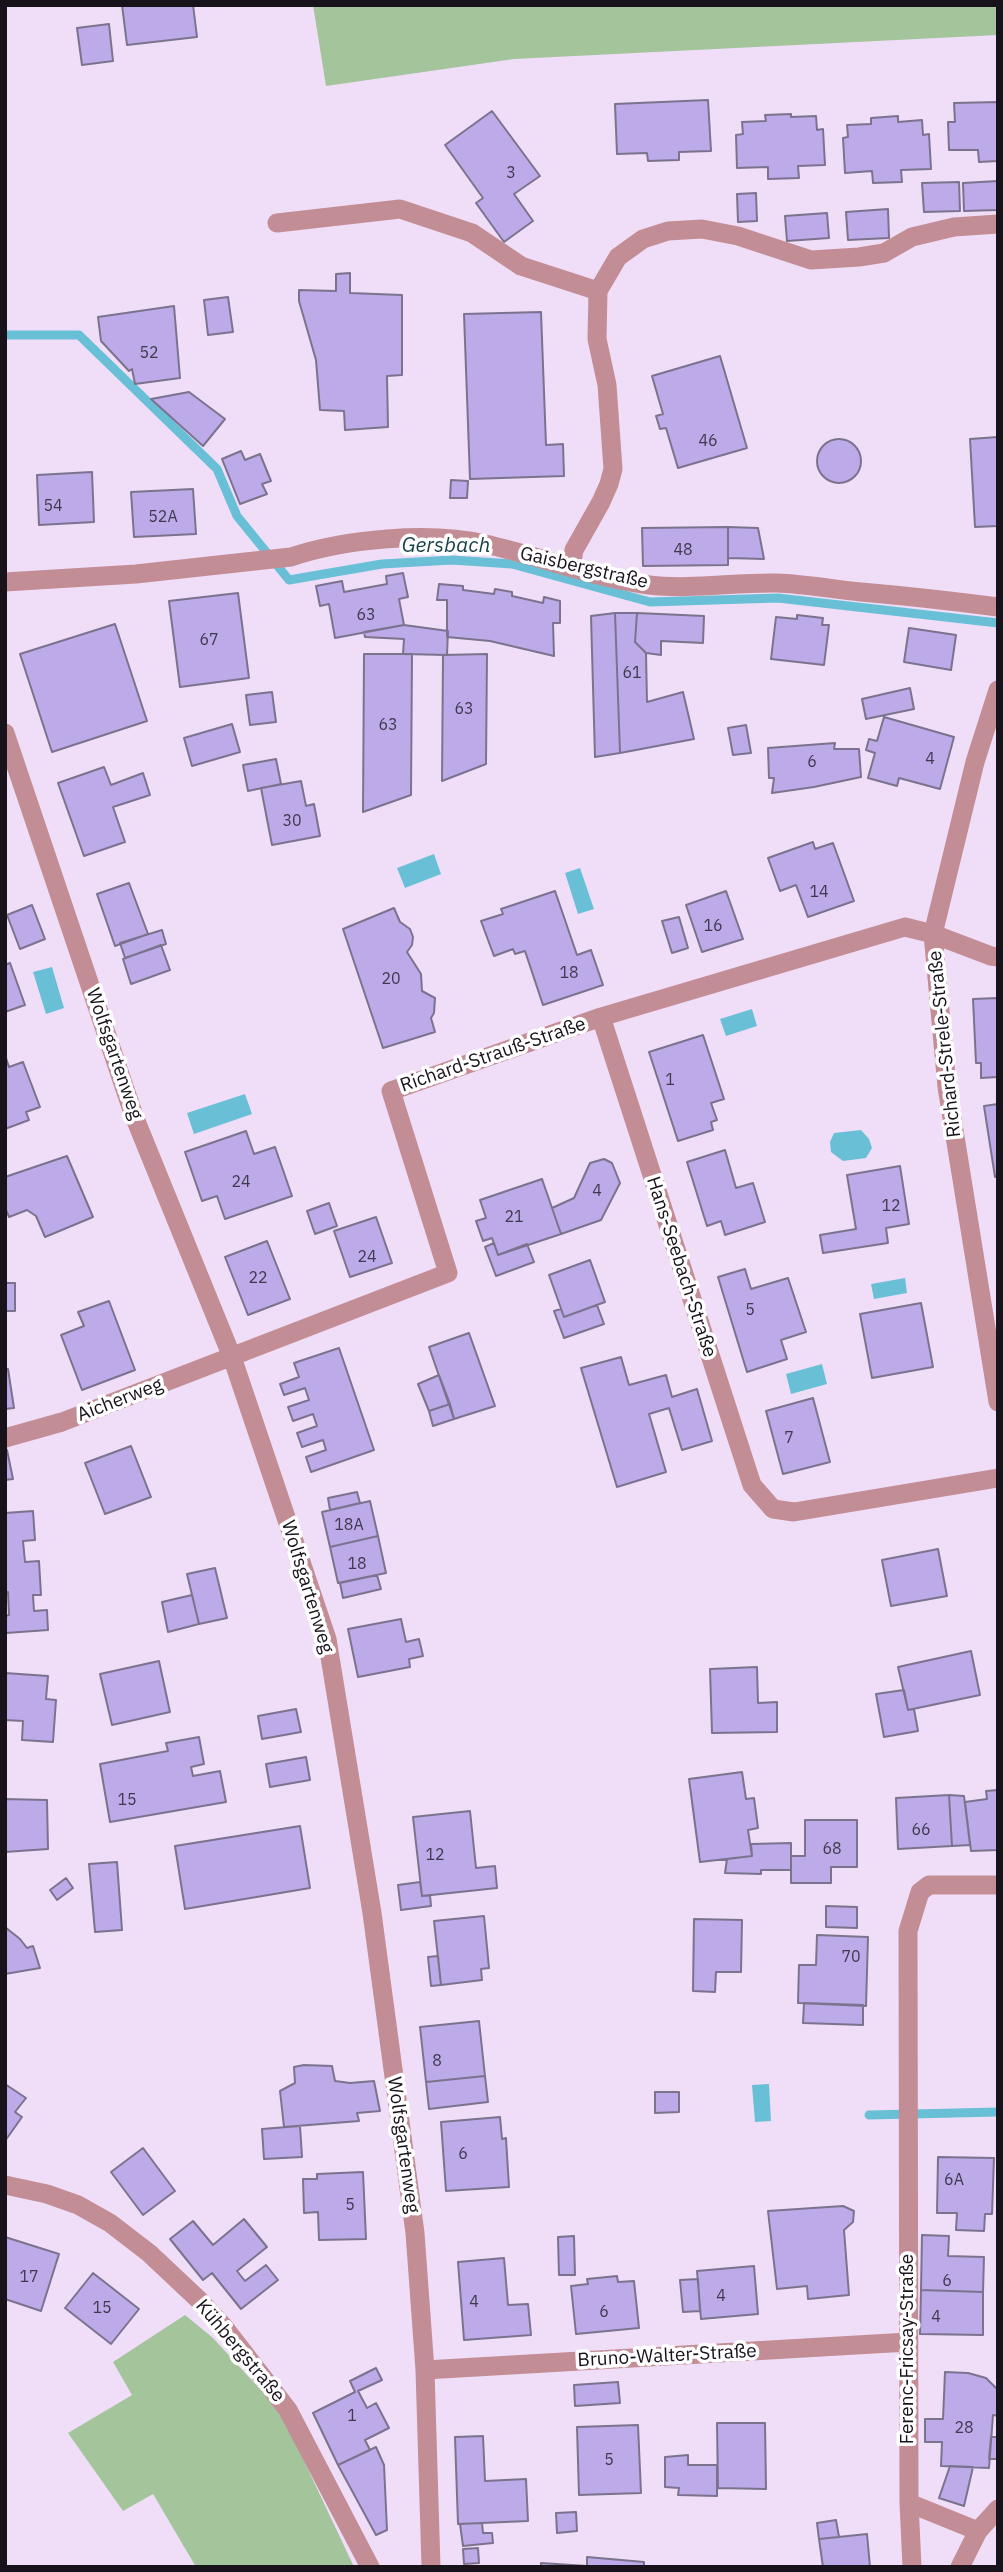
<!DOCTYPE html>
<meta charset="utf-8">
<style>
body{margin:0}
#map{position:relative;width:1003px;height:2572px;overflow:hidden;background:#f0def9;font-family:"IBM Plex Sans",sans-serif}
canvas{display:block}
.frame{position:absolute;inset:0;border:7px solid #18121b;pointer-events:none}
</style>
<div id="map">
<canvas width="1003" height="2572"></canvas>
<div class="frame"></div>
</div>
<script>
const c = document.querySelector('canvas').getContext('2d');
c.lineJoin = 'round';
function fillPath(path, color) {
  c.fillStyle = color;
  c.fill(path, 'evenodd');
}
function strokePath(path, color, width, dash) {
  c.strokeStyle = color;
  c.lineWidth = width;
  c.lineCap = dash ? 'butt' : 'round';
  c.setLineDash(dash || []);
  c.stroke(path);
}
function drawText(font, color, halo, rows, align = 'center') {
  c.font = font + ' "IBM Plex Sans",sans-serif';
  c.lineWidth = 7;
  c.setLineDash([]);
  c.textBaseline = 'middle';
  c.strokeStyle = halo;
  c.fillStyle = color;
  for (const [text, x, y, turn = 0] of rows) {
    c.save();
    c.translate(x, y);
    c.rotate((+turn || 0) * Math.PI / 180);
    c.textAlign = isNaN(turn) ? turn : align;
    if (halo) c.strokeText(text, 0, 0);
    c.fillText(text, 0, 0);
    c.restore();
  }
}
fillPath(new Path2D(`
 M313,5H998V35L514,59L326,86Z
 M185,2315L213,2338L281,2412L354,2567H196L153,2494L123,2511L68,2433L132,2395L113,2362Z`), '#a4c49b');
fillPath(new Path2D(`
 M434,854L441,874L405,888L397,868Z
 M580,868L594,909L578,914L565,873Z
 M52,967L64,1008L46,1014L33,972Z
 M752,1009L757,1026L726,1036L720,1019Z
 M245,1094L252,1114L194,1134L187,1113Z
 M861,1130L869,1139L872,1148L866,1158L843,1161L831,1152L830,1142L834,1133Z
 M905,1278L907,1293L874,1299L871,1284Z
 M822,1364L827,1384L791,1394L786,1374Z
 M769,2084L771,2121L755,2122L752,2085Z`), '#69c0d6');
strokePath(new Path2D(`
 M5,335H79L217,469L237,516L289,580L382,564L452,560L512,564L650,602L778,598L998,623
 M869,2115L998,2112`), '#69c0d6', 9);
const building = new Path2D(`
 M122,5H193L197,37L127,45Z
 M109,24L113,61L82,65L77,28Z
 M708,100L711,151L679,152V160L648,161L647,153L617,154L615,104Z
 M998,102V161L979,162L978,150H949L948,122H955L954,103Z
 M492,111L540,176L514,194L533,221L504,242L476,203L483,198L445,145Z
 M791,114V117L816,116L817,130L823,129L825,165L798,166L799,178L768,179V167L737,168L736,135L743,134L742,122L766,121L765,115Z
 M898,116V122L922,120L923,135L929,134L931,169L901,170L902,182L873,183L872,171L845,173L843,138L848,137L847,125L871,124V118Z
 M998,181V210L964,211L963,183Z
 M959,182L960,211L924,212L922,183Z
 M756,193L757,221L738,222L737,194Z
 M888,209L889,238L848,240L846,212Z
 M827,213L829,238L787,241L785,216Z
 M350,273V293L402,295V375L387,376L388,427L345,430L344,411L320,410L316,360L299,301V290L336,291V274Z
 M228,297L233,332L208,335L204,300Z
 M174,306L180,378L135,384L132,369L129,371L101,341L98,317Z
 M541,312L546,445L563,444L564,476L470,479L464,314Z
 M720,356L747,448L678,468L666,428L660,429L656,416L663,414L652,376Z
 M189,392L225,419L203,446L151,399Z
 M998,437V526L975,527L970,439Z
 M817 461a22 22 0 1 1 44 0a22 22 0 1 1-44 0Z
 M241,451L245,460L260,454L271,481L262,484L267,494L240,504L222,459Z
 M92,472L94,522L39,525L37,475Z
 M451,480L468,481L467,498H450Z
 M193,489L196,534L134,537L131,492Z
 M728,527L758,528L764,559L728,558Z
 M728,527V565L643,566L642,528Z
 M403,573L408,597L399,599L404,625L335,638L329,604L320,606L316,586L342,581L344,592L387,584L386,576Z
 M439,584L463,586V590L494,594L495,589L512,592V596L543,603L544,597L560,601V623H553L554,656L490,641L447,637V600H437Z
 M238,593L249,678L180,687L169,601Z
 M615,613H637L635,642L646,653L647,702L683,692L694,739L620,753Z
 M615,613L620,753L595,757L591,616Z
 M637,613L704,616L703,643L661,641V655L646,653L635,642Z
 M797,615L823,618L822,625H829L824,665L771,659L776,617L797,619Z
 M115,624L147,721L52,752L20,654Z
 M404,625L448,631L447,655L403,654L404,639L365,637L364,632Z
 M909,628L956,635L951,670L904,662Z
 M364,654H412L411,795L363,812Z
 M487,654L486,764L442,781L443,655Z
 M910,688L914,709L866,719L862,699Z
 M272,692L276,722L250,725L246,695Z
 M884,717L954,737L940,789L899,778L897,786L868,778L875,753L866,750L869,739L877,741Z
 M232,724L240,752L192,766L184,738Z
 M746,725L751,753L733,755L728,728Z
 M835,743L834,749H859L861,777L814,787L772,793L774,778H769L768,748Z
 M276,759L281,784L248,791L243,765Z
 M104,767L111,785L143,773L150,795L113,807L125,842L84,856L58,783Z
 M301,781L306,806L314,804L320,836L272,845L261,788Z
 M813,842L815,849L833,843L854,901L808,917L796,885L780,891L768,858Z
 M129,883L148,934L115,946L97,894Z
 M555,891L577,955L591,950L603,985L543,1005L525,951L515,954L513,949L494,956L481,921L503,914L501,909Z
 M726,891L743,939L702,952L686,905Z
 M32,905L45,939L20,949L7,915Z
 M394,908L400,922L410,929L413,937L412,945L407,952L421,974L422,991L435,998L434,1013L431,1018L435,1032L383,1048L343,929Z
 M679,917L688,948L672,953L662,921Z
 M162,930L166,944L125,958L120,943Z
 M161,945L170,970L131,984L123,959Z
 M10,963L25,1005L5,1012V965Z
 M998,998V1077L981,1078V1063H976L973,999Z
 M703,1035L724,1099L711,1103L717,1120L711,1122L713,1130L678,1141L649,1052Z
 M6,1058L9,1067L23,1062L40,1107L26,1112L29,1120L5,1129Z
 M998,1104V1176L995,1177L984,1106Z
 M246,1131L254,1154L275,1147L292,1196L225,1219L217,1196L202,1201L185,1152Z
 M725,1150L736,1188L753,1183L765,1222L725,1235L721,1221L707,1226L687,1162Z
 M67,1156L93,1217L45,1237L36,1216L27,1210L9,1217L5,1207V1177Z
 M604,1159L612,1163L620,1183L601,1220L561,1234L552,1208L574,1198L590,1163Z
 M900,1166L909,1224L886,1228L888,1243L823,1253L820,1235L856,1229L847,1175Z
 M542,1179L561,1234L498,1255L492,1238L483,1241L476,1221L486,1218L480,1200Z
 M329,1203L337,1226L315,1234L307,1211Z
 M376,1217L392,1263L350,1277L334,1231Z
 M267,1241L290,1299L248,1315L225,1257Z
 M494,1243L498,1255L527,1244L534,1262L496,1276L485,1247Z
 M590,1260L605,1302L564,1317L549,1275Z
 M745,1269L751,1289L788,1278L806,1332L781,1340L787,1359L747,1372L718,1277Z
 M5,1283H15V1311H5Z
 M109,1301L135,1370L82,1390L61,1335L84,1326L78,1312Z
 M921,1303L933,1367L872,1378L860,1314Z
 M597,1305L604,1324L564,1338L554,1311L561,1309L564,1317Z
 M469,1333L495,1406L454,1419L429,1347Z
 M339,1348L374,1450L311,1472L306,1457L326,1450L323,1440L302,1447L297,1433L317,1426L313,1414L293,1421L288,1407L309,1400L305,1388L284,1395L280,1384L299,1377L294,1363Z
 M621,1357L629,1385L666,1375L672,1397L697,1389L712,1441L682,1450L669,1408L649,1414L666,1472L617,1487L581,1368Z
 M8,1369L14,1408L5,1409V1370Z
 M439,1375L450,1404L429,1411L418,1384Z
 M813,1398L830,1462L783,1474L766,1411Z
 M450,1404L454,1419L433,1426L429,1411Z
 M131,1446L151,1497L105,1514L85,1463Z
 M7,1450L13,1479L5,1480V1451Z
 M357,1492L360,1503L330,1510L328,1498Z
 M370,1501L378,1536L330,1547L322,1512Z
 M33,1511L35,1540L23,1541L25,1562L39,1561L41,1595H33L34,1611L47,1610L48,1630L6,1633L5,1616L9,1615L8,1592L5,1593V1513Z
 M378,1536L386,1573L338,1583L330,1547Z
 M938,1549L947,1596L891,1606L882,1560Z
 M215,1568L227,1618L199,1624L187,1574Z
 M377,1575L381,1589L343,1598L340,1583Z
 M192,1595L199,1624L168,1632L162,1602Z
 M401,1619L406,1642L419,1639L423,1656L409,1659L410,1667L358,1677L348,1629Z
 M971,1651L980,1695L908,1710L898,1667Z
 M159,1661L170,1712L112,1725L100,1674Z
 M757,1667L758,1703L777,1702V1732L712,1733L710,1669Z
 M5,1673L48,1676L46,1699L56,1700L53,1742L22,1740L23,1721L5,1720Z
 M904,1690L908,1710L914,1709L918,1731L884,1737L876,1694Z
 M296,1709L301,1732L262,1739L258,1716Z
 M199,1737L204,1764L191,1767L193,1776L220,1771L226,1802L110,1822L100,1764L168,1751L166,1743Z
 M306,1757L310,1780L270,1787L266,1764Z
 M742,1772L746,1799L754,1798L758,1828L748,1830L752,1856L700,1862L689,1779Z
 M998,1790V1850L971,1851L965,1802L987,1799L986,1791Z
 M949,1795L952,1846L898,1849L896,1798Z
 M949,1795L964,1796L970,1845L952,1846Z
 M5,1799L47,1800L48,1849L5,1852Z
 M470,1811L476,1868L495,1866L497,1888L422,1896L413,1817Z
 M805,1820H857V1867H831V1883H791V1856H805Z
 M300,1826L310,1888L185,1909L175,1846Z
 M791,1843V1870H761V1874L725,1873L727,1859L752,1856L751,1844Z
 M117,1862L122,1930L95,1932L89,1864Z
 M66,1878L73,1888L57,1900L50,1890Z
 M420,1882L422,1896L430,1895L431,1906L401,1910L398,1885Z
 M826,1906L857,1907V1928L826,1927Z
 M484,1916L489,1968L481,1969L482,1980L441,1985L434,1921Z
 M694,1919L742,1920L741,1972H716L715,1992L693,1991Z
 M5,1927L20,1939L27,1948L33,1946L40,1968L5,1974Z
 M817,1935L868,1937L866,2006L798,2003L799,1965H816Z
 M438,1956L441,1985L431,1986L428,1957Z
 M804,2003L863,2005V2025L803,2023Z
 M479,2021L485,2076L426,2082L420,2027Z
 M304,2065L332,2066L335,2081L350,2083L374,2081L380,2111L357,2113L359,2121L284,2127L280,2091L295,2083L294,2067Z
 M485,2076L488,2102L429,2109L426,2082Z
 M5,2084L26,2098L15,2112L22,2117L5,2141Z
 M655,2092H679V2112L655,2113Z
 M500,2117L502,2139L506,2138L509,2187L446,2191L441,2122Z
 M300,2126L302,2157L264,2159L262,2129Z
 M143,2148L175,2191L143,2215L111,2172Z
 M938,2157L994,2158L992,2214H985L984,2231L956,2230L957,2213H937Z
 M363,2172L366,2239L319,2240L318,2212L304,2213L303,2179H317V2174Z
 M843,2206L854,2211L853,2222L844,2230L849,2295L808,2299L807,2286L777,2289L768,2211Z
 M244,2219L267,2247L237,2271L245,2281L266,2265L278,2280L241,2309L212,2273L203,2280L170,2239L193,2221L213,2245Z
 M922,2235L949,2236L948,2256L984,2257L983,2292L921,2290Z
 M574,2236L575,2275H559L558,2237Z
 M5,2237L59,2254L41,2311L5,2299Z
 M504,2258L508,2305L528,2304L531,2335L464,2340L458,2262Z
 M754,2266L758,2314L701,2319L697,2271Z
 M93,2273L139,2309L111,2344L65,2308Z
 M617,2276L618,2282L634,2281L639,2328L576,2334L571,2286L588,2284L587,2279Z
 M698,2279L700,2311L683,2312L680,2280Z
 M921,2290L983,2292V2335L920,2334Z
 M376,2368L382,2380L358,2391L367,2408L376,2403L389,2428L365,2440L370,2450L338,2465L313,2413L355,2392L350,2381Z
 M945,2372L968,2373L986,2378L998,2390V2416L993,2415L989,2468L941,2466L942,2442H925V2419H943Z
 M618,2382L620,2403L575,2406L574,2385Z
 M717,2423H765L766,2489L718,2488Z
 M638,2425L641,2493L579,2495L577,2427Z
 M483,2436L485,2481L526,2479L528,2521L458,2524L455,2437Z
 M991,2437H998V2459H989Z
 M376,2447L384,2465L387,2530L376,2535L338,2465Z
 M688,2455V2465H717V2496L678,2495L679,2488L665,2487V2457Z
 M950,2466L973,2467L964,2506L939,2498Z
 M576,2512L577,2531L557,2533L556,2513Z
 M836,2520L839,2537L819,2539L817,2523Z
 M482,2523L483,2533H492L493,2543L463,2546L460,2524Z
 M867,2534L870,2567H823L819,2539Z
 M478,2548L479,2563L464,2564L463,2549Z
 M587,2557L644,2562V2567H541V2563L587,2566Z`);
fillPath(building, '#bdaae9');
strokePath(building, '#7b738e', 2);
strokePath(new Path2D(`
 M277,223L400,209L472,233L521,266L598,291
 M571,568L574,550L601,502L609,484L613,469L607,385L597,339L598,291L618,257L643,239L668,231L702,229L738,236L811,260L859,257L884,253L912,237L954,227L998,224
 M5,582L136,574L291,557C345,539 429,531 485,544C540,556 593,578 649,585C691,590 734,582 777,583C805,584 832,589 861,592C907,596 952,601 998,607
 M998,690L975,762L933,934L947,1087L998,1402
 M5,733L134,1116L232,1357L327,1639L372,1913L415,2233L425,2370L431,2567
 M601,1017L752,1485L773,1509L794,1512L998,1478
 M5,1438L62,1422L448,1273L391,1091L601,1017L905,927L933,934L991,956L998,957
 M5,2185L47,2194L78,2205L110,2223L149,2253L199,2300L224,2327L288,2410L370,2567
 M425,2370L908,2342
 M909,2503L978,2531
 M912,2567L909,2503L908,1931L920,1892L929,1885H998
 M960,2567L978,2531L998,2509`), '#c38d95', 19);
drawText('16px', '#41384e', null, [
 ["3",511,173],
 ["52",149,353],
 ["46",708,441],
 ["54",53,506],
 ["52A",163,517],
 ["48",683,550],
 ["63",366,615],
 ["67",209,640],
 ["61",632,673],
 ["63",464,709],
 ["63",388,725],
 ["4",930,759],
 ["6",812,762],
 ["30",292,821],
 ["14",819,892],
 ["16",713,926],
 ["18",569,973],
 ["20",391,979],
 ["1",670,1080],
 ["24",241,1182],
 ["4",597,1191],
 ["12",891,1206],
 ["21",514,1217],
 ["24",367,1257],
 ["22",258,1278],
 ["5",750,1310],
 ["7",789,1438],
 ["18A",349,1525],
 ["18",357,1564],
 ["15",127,1800],
 ["66",921,1830],
 ["68",832,1849],
 ["12",435,1855],
 ["70",851,1957],
 ["8",437,2061],
 ["6",463,2154],
 ["6A",954,2180],
 ["5",350,2205],
 ["17",29,2277],
 ["6",947,2281],
 ["4",721,2296],
 ["4",474,2302],
 ["15",102,2308],
 ["6",604,2312],
 ["4",936,2317],
 ["1",352,2416],
 ["28",964,2428],
 ["5",609,2460]
]);
drawText('19px', '#18121b', '#fff', [
 ["Gaisbergstraße",584,568,13],
 ["Richard-Strele-Straße",945,1044,-96],
 ["Wolfsgartenweg",114,1054,71],
 ["Richard-Strauß-Straße",493,1055,-19],
 ["Hans-Seebach-Straße",681,1267,72],
 ["Aicherweg",120,1400,-21],
 ["Wolfsgartenweg",307,1587,73],
 ["Wolfsgartenweg",403,2145,82],
 ["Ferenc-Fricsay-Straße",908,2349,-90],
 ["Kühbergstraße",240,2351,50],
 ["Bruno-Walter-Straße",667,2356,-3]
]);
drawText('italic 21px', '#163f48', '#fff', [
 ["Gersbach",446,546]
]);
</script>
